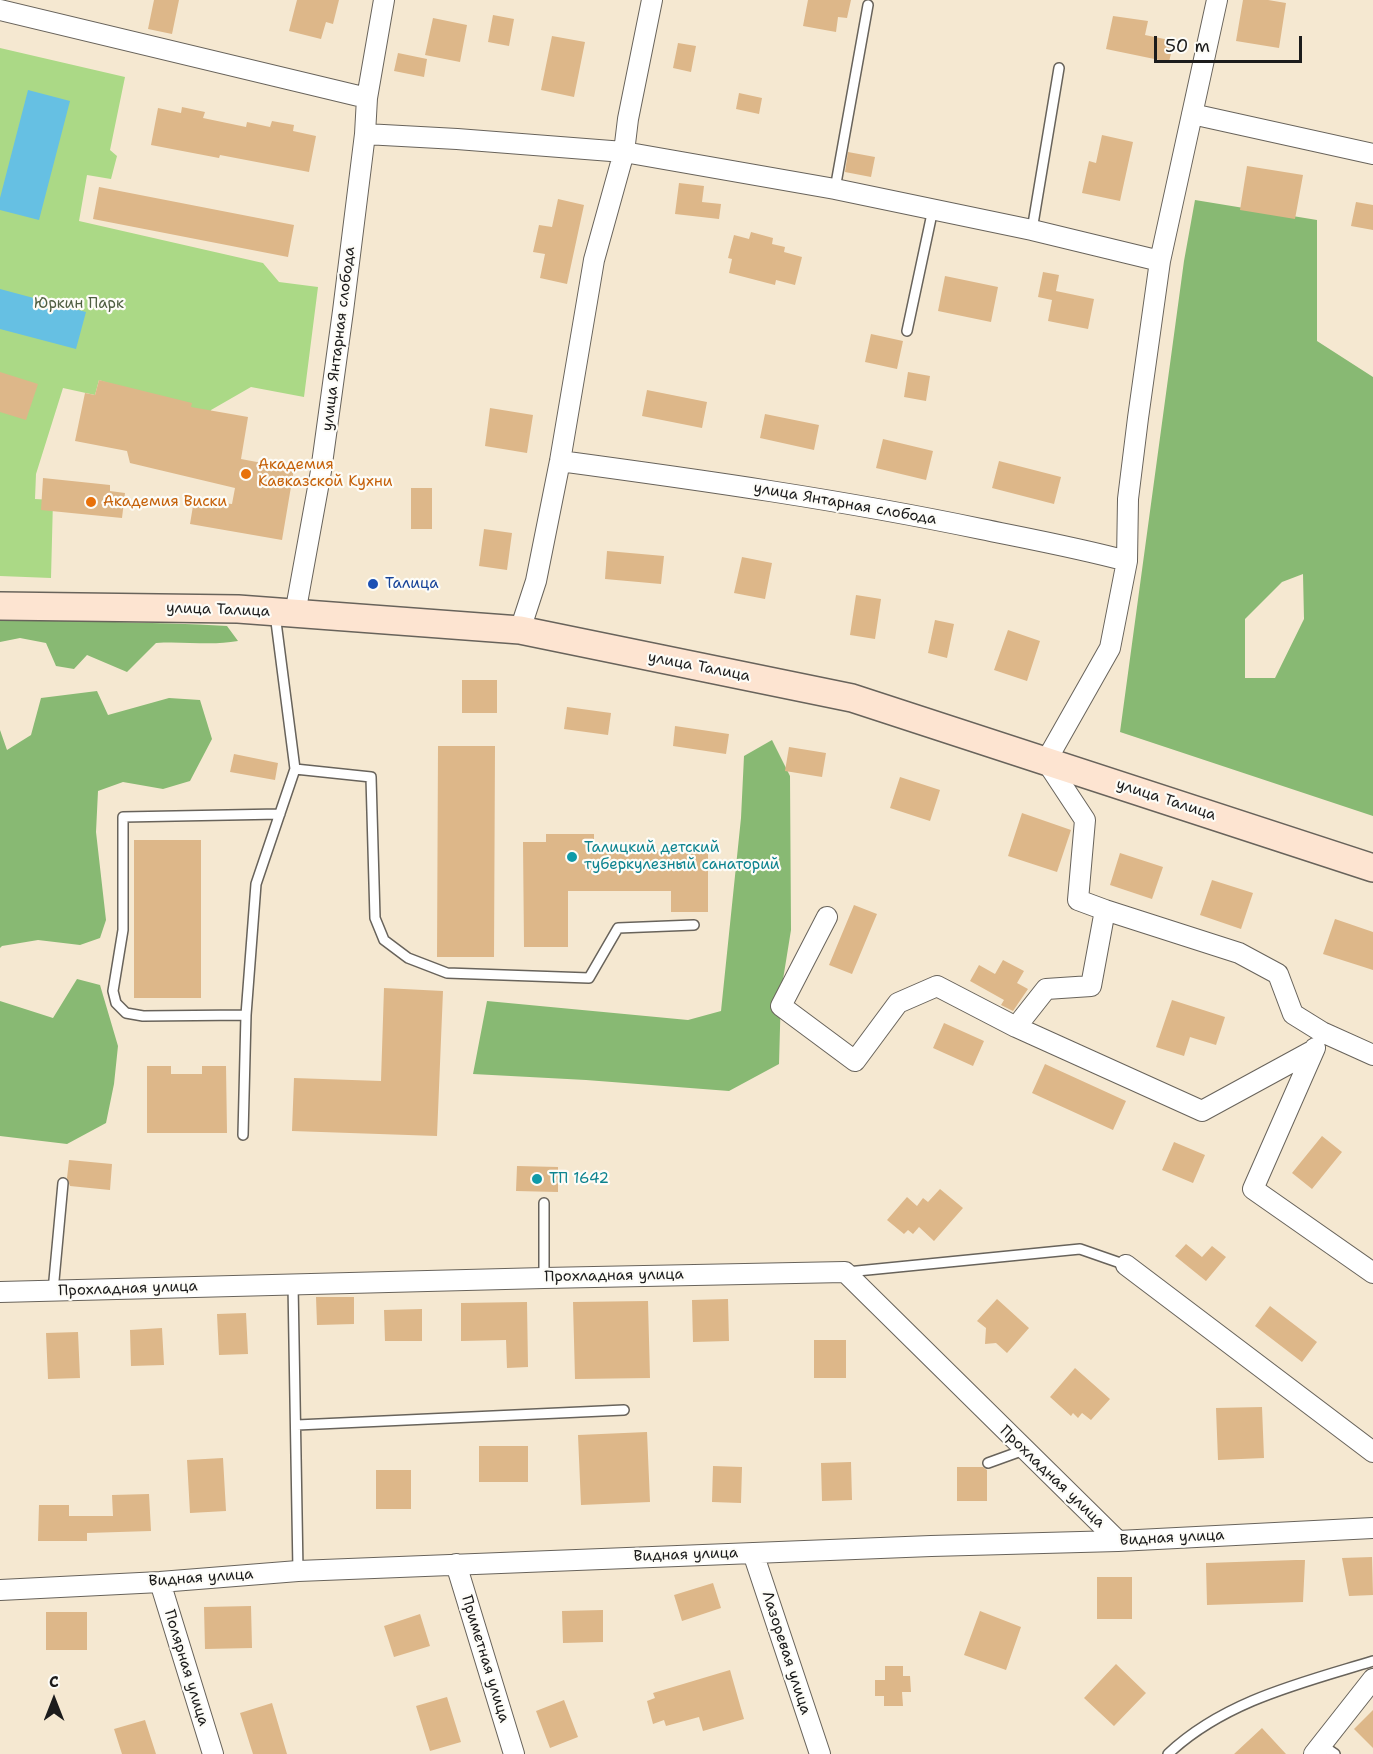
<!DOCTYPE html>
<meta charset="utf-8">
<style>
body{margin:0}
#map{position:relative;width:1373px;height:1754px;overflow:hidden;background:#f5e8d1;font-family:"Shantell Sans",sans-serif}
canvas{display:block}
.north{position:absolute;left:24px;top:1670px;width:60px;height:60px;-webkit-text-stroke:4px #fdfcf7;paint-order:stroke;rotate:0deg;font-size:16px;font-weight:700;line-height:24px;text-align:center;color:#1c1c1c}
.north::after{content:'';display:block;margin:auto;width:21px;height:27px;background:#1c1c1c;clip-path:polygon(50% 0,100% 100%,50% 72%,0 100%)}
.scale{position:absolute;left:1154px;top:36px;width:148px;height:27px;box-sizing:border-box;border:3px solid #1c1c1c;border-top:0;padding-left:8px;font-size:18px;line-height:21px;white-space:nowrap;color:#1c1c1c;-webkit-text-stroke:4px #fdfcf7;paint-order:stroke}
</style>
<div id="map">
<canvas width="1373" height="1754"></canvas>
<div class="north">С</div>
<div class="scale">50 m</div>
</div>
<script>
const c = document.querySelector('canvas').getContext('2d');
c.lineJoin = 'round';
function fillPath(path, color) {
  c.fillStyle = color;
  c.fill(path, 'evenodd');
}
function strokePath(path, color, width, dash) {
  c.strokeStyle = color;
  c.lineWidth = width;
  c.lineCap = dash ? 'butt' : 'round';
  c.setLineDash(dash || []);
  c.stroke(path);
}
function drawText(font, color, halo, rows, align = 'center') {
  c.font = font + ' "Shantell Sans",sans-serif';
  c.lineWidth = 4.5;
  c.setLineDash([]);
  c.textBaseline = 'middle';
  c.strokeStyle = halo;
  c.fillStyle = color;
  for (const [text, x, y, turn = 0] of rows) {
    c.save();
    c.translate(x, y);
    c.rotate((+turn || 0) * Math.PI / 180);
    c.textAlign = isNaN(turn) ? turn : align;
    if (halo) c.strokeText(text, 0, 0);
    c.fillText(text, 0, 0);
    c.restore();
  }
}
fillPath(new Path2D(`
 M0,48L125,77L110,150L117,156L111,179L87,175L79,221L263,263L279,282L318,287L304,397L251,387L211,410L209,418L99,380L95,395L63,388L36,474L35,499L53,500L51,578L0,576Z`), '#abd986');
fillPath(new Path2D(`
 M1195,200L1317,220V341L1373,377V816L1120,732L1184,261ZM1303,574L1304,619L1275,678H1245V619L1282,582Z
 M0,615C76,624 152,621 227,626L238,641C211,646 184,641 156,643L127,672L87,655L74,669L56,666L46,643L20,638L0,642Z
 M97,691L108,715L169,698L200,700L212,739L190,781L163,789L123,782L98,791L96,832L106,920L100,938L80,945L38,940L2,946L0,948V730L7,750L31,735L41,698Z
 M772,740L790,776L791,930L781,992L779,1064L729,1091L586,1080L473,1074L487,1001L688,1020L721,1011L741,818L744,756Z
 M77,979L100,985L118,1046L114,1084L106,1123L67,1144L0,1136V1001L53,1018Z`), '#88b973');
fillPath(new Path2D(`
 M28,90L70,101L39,220L0,210V198Z
 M0,289L86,312L76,349L0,329Z`), '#66c0e3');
fillPath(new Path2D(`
 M154,0H179L172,34L148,29Z
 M297,0H339L333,24L326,22L321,39L289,31Z
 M808,0H851L847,18L838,17L836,32L803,26Z
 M1243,0H1268L1286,3L1279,48L1236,41Z
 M493,15L514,19L509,46L488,42Z
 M1113,16L1148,21L1145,35L1174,41L1169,62L1106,49Z
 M433,18L467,25L460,62L425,55Z
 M552,36L585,42L574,97L541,90Z
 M678,43L696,46L691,72L673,68Z
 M398,53L427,59L424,77L394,71Z
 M739,93L762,98L759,114L736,109Z
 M182,107L205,112L203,118L246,127L247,122L270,127L272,121L294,125L293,131L316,136L309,172L220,155L219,158L151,145L158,108L181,113Z
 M1102,135L1133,142L1120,201L1082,193L1089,161L1096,163Z
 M848,152L875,157L871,177L845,172Z
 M1247,166L1303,175L1295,219L1240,210Z
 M679,183L704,186L702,202L721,204L719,219L675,214Z
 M99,187L294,225L288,257L93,219Z
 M558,199L584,205L567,284L540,278L545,254L533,252L539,225L552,227Z
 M1356,202L1373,205V230L1351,226Z
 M751,232L773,238L772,244L785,247L784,252L802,257L795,285L776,280L775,285L729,273L732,259L728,258L734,235L749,239Z
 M1043,272L1059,275L1056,291L1094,299L1088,329L1048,321L1052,300L1038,297Z
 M945,276L998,287L991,322L938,311Z
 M871,334L903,341L897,369L865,362Z
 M0,372L38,384L26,420L0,412Z
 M908,372L930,376L926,401L904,397Z
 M99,380L192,403L191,407L248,417L241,459L294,469L282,540L190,524L194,500L232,504L235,488L130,463L127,451L75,441L85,393L95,395Z
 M647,390L707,402L702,428L642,416Z
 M490,408L533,415L527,453L485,446Z
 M765,414L819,425L814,450L760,438Z
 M883,439L933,451L926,480L876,468Z
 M999,461L1061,477L1054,504L992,488Z
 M43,478L110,485V491L125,493L122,518L41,510Z
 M411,488H432V529H411Z
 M484,529L512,533L507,570L479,566Z
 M607,551L664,556L661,584L605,579Z
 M742,557L772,563L765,599L734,593Z
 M856,595L881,599L875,639L850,635Z
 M935,620L954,624L947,658L928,653Z
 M1008,630L1040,641L1027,681L994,670Z
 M462,680H497V713H462Z
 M567,707L611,713L608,735L564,729Z
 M675,726L729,734L726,754L673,746Z
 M438,746H495L494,957H437Z
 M789,747L826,753L822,777L785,771Z
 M234,754L278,763L275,780L230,772Z
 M900,777L940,790L930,821L890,808Z
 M1022,813L1071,830L1057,872L1008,856Z
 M546,834H594V851H708V912H671V891H568V947H524L523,842H546Z
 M134,840H201V998H134Z
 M1120,853L1163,867L1152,899L1110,885Z
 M1212,880L1253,893L1241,929L1200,915Z
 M854,905L877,914L852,974L829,965Z
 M1335,919L1373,932V970L1323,954Z
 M1003,960L1024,971L1017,983L1028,989L1013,1011L1001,1005L1004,1000L970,981L979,965L995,974Z
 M384,988L443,991L437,1136L292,1131L294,1078L381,1081Z
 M1172,1000L1225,1017L1216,1045L1190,1037L1184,1056L1156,1047Z
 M944,1023L984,1041L973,1066L933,1048Z
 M1045,1064L1126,1101L1113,1130L1032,1093Z
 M147,1066H171V1074H202V1066H226L227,1133H147Z
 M1322,1136L1342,1152L1312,1189L1292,1173Z
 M1174,1142L1205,1155L1193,1183L1162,1170Z
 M69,1160L112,1164L110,1190L70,1186L67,1178Z
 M517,1166L558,1167V1192L516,1191Z
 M940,1189L963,1208L934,1241L919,1227L913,1234L908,1230L904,1234L887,1220L907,1197L917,1206L923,1198L928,1202Z
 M1186,1244L1202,1257L1212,1246L1226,1257L1206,1281L1175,1256Z
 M316,1297H354V1324L317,1325Z
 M728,1299L729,1341L693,1342L692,1300Z
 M997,1299L1029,1328L1007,1353L996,1343L985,1344L986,1328L977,1321Z
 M648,1301L650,1378L575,1379L573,1302Z
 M527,1302L528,1367L507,1368L506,1340L461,1341V1303Z
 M1270,1306L1317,1342L1302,1362L1255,1326Z
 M422,1309V1341H385L384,1310Z
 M246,1313L248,1354L219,1355L217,1314Z
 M162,1328L164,1365L131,1366L130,1330Z
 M78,1332L80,1378L48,1379L46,1333Z
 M814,1340H846V1378H814Z
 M1075,1368L1110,1399L1091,1420L1082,1413L1078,1418L1073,1413L1071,1416L1050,1397Z
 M1262,1407L1264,1458L1218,1460L1216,1408Z
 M647,1432L650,1502L581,1505L578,1435Z
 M479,1446H528V1482H479Z
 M223,1458L226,1511L190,1513L187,1460Z
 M851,1462L852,1500L822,1501L821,1463Z
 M713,1466L742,1467L741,1503L712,1502Z
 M957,1467H983L987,1470V1501H957Z
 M376,1470H411V1509H376Z
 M149,1494L151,1531L87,1533V1541H38L39,1505H69V1516H113L112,1495Z
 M1372,1557L1373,1595L1349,1596L1342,1558Z
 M1296,1560H1305L1303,1602L1207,1605L1206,1563Z
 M1097,1577H1132V1619H1097Z
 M713,1583L721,1608L682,1621L674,1595Z
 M251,1606L252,1648L205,1649L204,1607Z
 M603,1610V1642L563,1643L562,1611Z
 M980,1611L1021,1627L1006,1670L964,1655Z
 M46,1612H87V1650H46Z
 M420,1614L430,1646L394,1657L384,1626Z
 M1116,1664L1146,1693L1114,1726L1084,1698Z
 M885,1666H903V1676H910L911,1692H902L903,1706H884V1696H875V1680H885Z
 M730,1670L744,1719L703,1731L699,1717L666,1726L664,1720L653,1724L647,1701L655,1698L653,1693Z
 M447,1697L461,1742L430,1751L416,1706Z
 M564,1700L578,1737L550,1748L536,1711Z
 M272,1703L287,1754H253L240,1713Z
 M1373,1710V1748L1354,1729Z
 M145,1720L156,1754H122L114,1729Z
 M1262,1728L1286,1754H1234Z`), '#ddb789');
const lane = new Path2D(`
 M835,189L868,5
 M1032,230L1059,68
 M907,331L933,209
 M275,614L295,769L371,777L375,918L384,940L408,958L447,973L589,978L618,928L694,925
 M246,1015L143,1016L126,1013L116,1003L113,991L123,930V817L280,814
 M243,1135L246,1015L256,884L295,769
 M544,1203V1278
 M847,1272L1080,1249L1126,1265
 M293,1284L298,1571
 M53,1291L63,1183
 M297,1425L624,1410
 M988,1463L1024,1450
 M1322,1745L1335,1754
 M1168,1754C1224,1701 1301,1683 1373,1661`);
const street = new Path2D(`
 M1217,0L1160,261L1138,418L1128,499L1127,561L1110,648L1046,761L1085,820L1078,900L1105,910L1091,986L1046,989L1016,1027L1202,1111L1314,1050
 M0,10L367,98
 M1192,114L1373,154
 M365,134L457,139L624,152L835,189L1032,230L1160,261
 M560,461C701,480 842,500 981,529C1030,539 1079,548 1127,561
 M295,614L321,471L343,311L365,134L367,98L384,0
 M520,630L536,581L560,461L594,260L624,152L628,119L652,0
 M1105,910L1239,953L1278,974L1293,1014L1322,1032L1373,1055
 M827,917L781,1006L855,1061L898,1003L937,986L1016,1027
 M1315,1048L1253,1189L1373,1273
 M1126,1265L1373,1452
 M0,1292L544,1278L845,1272L1118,1541
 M753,1553L820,1754
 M456,1564L514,1754
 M160,1582L213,1754
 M0,1590L160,1582L298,1571L931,1546L1118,1541L1373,1528
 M1314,1754L1373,1679`);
const secondary = new Path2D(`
 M0,606L238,609L520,630L852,698L1373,868`);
strokePath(lane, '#68635b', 12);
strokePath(street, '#68635b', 22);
strokePath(secondary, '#68635b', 30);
strokePath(lane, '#fff', 9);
strokePath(street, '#fff', 20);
strokePath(secondary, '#fde4d1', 27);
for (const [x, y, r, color] of [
 [246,474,6,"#e8710a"],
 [91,502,6,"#e8710a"],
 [373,584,6,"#1a4fb4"],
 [572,857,6,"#0f9aa8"],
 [537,1179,6,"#0f9aa8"]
]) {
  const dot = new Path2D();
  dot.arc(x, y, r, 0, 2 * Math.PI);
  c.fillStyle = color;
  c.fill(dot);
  strokePath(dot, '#fdfcf7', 2);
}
drawText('15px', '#4e5e41', '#fdfcf7', [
 ["Юркин Парк",79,304]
]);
drawText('15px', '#1c1c1c', '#fdfcf7', [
 ["улица Янтарная слобода",339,339,-83],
 ["улица Янтарная слобода",845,504,10],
 ["улица Талица",218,610,2],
 ["улица Талица",699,667,11],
 ["улица Талица",1166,800,18],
 ["Прохладная улица",614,1276,-1],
 ["Прохладная улица",128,1289,-2],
 ["Прохладная улица",1052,1477,44],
 ["Видная улица",1172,1538,-3],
 ["Видная улица",686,1555,-2],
 ["Видная улица",201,1578,-4],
 ["Лазоревая улица",786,1653,72],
 ["Приметная улица",485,1659,73],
 ["Полярная улица",186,1668,73]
]);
drawText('15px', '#c56008', '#fdfcf7', [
 ["Академия",258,465],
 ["Кавказской Кухни",258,482],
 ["Академия Виски",103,502]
], 'left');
drawText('15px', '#164399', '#fdfcf7', [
 ["Талица",385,584]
], 'left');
drawText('15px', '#0d838f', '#fdfcf7', [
 ["Талицкий детский",584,848],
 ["туберкулезный санаторий",584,865],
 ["ТП 1642",549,1179]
], 'left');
</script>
